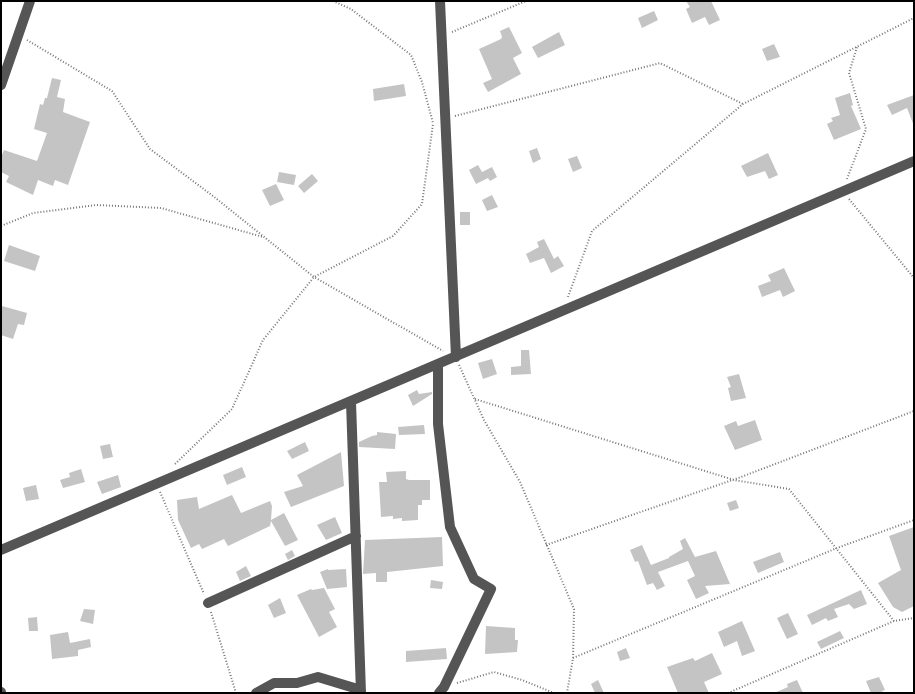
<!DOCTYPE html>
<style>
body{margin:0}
#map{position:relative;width:915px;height:694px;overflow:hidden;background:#fff;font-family:Rubik,sans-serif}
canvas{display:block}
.frame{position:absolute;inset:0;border:2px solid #000;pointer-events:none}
</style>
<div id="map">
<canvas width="915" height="694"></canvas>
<div class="frame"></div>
</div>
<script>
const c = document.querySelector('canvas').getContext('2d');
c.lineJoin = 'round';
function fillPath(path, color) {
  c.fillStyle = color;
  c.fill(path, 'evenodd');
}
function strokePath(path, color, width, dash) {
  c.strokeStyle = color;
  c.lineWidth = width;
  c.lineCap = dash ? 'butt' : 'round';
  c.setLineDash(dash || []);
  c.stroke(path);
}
fillPath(new Path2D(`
 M686,1H711L720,20L709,25L705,17L692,23L686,9L690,7Z
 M654,11L658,20L642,28L638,18Z
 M509,27L522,53L513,58L521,74L488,92L483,83L492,79L479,49L501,39L502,37L500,31Z
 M559,32L565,45L538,58L532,47Z
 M774,44L780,57L767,61L762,49Z
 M52,78L61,80L57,97L65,99L63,112L90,122L68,185L55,180L53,186L38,180L33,195L6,182L9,176L1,172V157L4,150L37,161L47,133L34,129L40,104L43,105L45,98H47Z
 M404,84L406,96L374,101L373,89Z
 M850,93L853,105L851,106L861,129L834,140L827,124L833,121L831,118L840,115L835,98Z
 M914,95V126L907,108L892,115L887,105Z
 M537,148L541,159L533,163L529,151Z
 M768,153L778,175L769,179L765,171L747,177L741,166Z
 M577,156L582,168L573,172L568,159Z
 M478,165L482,172L492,167L497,177L490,181L488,178L476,184L469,170Z
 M279,172L296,175L294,185L277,182Z
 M312,174L318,181L304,193L298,186Z
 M276,184L284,200L270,206L262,190Z
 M492,195L498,207L487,211L482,200Z
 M460,212H470V225H460Z
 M544,239L554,259L558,256L564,266L551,273L544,258L530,263L526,254L539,247L537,242Z
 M9,245L40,256L35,271L4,261Z
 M784,268L795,291L783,297L780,290L762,297L758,286L771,281L768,275Z
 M2,306L27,313L24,325L18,324L13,339L1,335Z
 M521,350H529L531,374L511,375V367L521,366Z
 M492,359L497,374L483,379L478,363Z
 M739,374L746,398L731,401L728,388L731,387L727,377Z
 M417,390L419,394L432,392V394L413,406L408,395Z
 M755,420L762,440L735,450L724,426L736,421L738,426Z
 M424,425L425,434L399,435L398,427Z
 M377,432L396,434L395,449L359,447V442L372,436L377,435Z
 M305,442L309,451L292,459L287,451Z
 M110,444L113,457L103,459L100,446Z
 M341,452L344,486L291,507L284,492L303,486L297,475Z
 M242,467L246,477L227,485L223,475Z
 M81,469L85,482L63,488L60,480L70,477L69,473Z
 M406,471V479L409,480H430V500H422V505H418V520L402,521V518L393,519V516L381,517L379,482H387L386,472Z
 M118,475L121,487L102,494L97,482Z
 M36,485L39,499L26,501L23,488Z
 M232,495L241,513L270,501L272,506L271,520L284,513L298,540L285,546L271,521L270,526L228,546L224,539L202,549L199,544L191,548L178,520L177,500L197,497L199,509Z
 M736,500L739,508L730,511L727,503Z
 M335,517L342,533L326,540L317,525Z
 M914,527V606L902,612L893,607L878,583L901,570L889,536Z
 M442,537L443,566L387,572V582H376V573L363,574L365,540Z
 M685,538L695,557L716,551L730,584L705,586L709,593L696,599L687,580L695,576L688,561L658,572L665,586L657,590L653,583L647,585L638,561L635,562L630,550L642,545L651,565L669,558V557L683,549L680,541Z
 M292,550L295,556L288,560L285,554Z
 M780,552L784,562L758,573L753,562Z
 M246,566L251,576L240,581L236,572Z
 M328,569V570L346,569L347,587L327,589L320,572Z
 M431,580L443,582L442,589L430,588Z
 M324,588L335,609L329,612L337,627L319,637L297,595L311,589L312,590Z
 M861,590L867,604L854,609L849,604L834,609L838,617L828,621L826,618L812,625L807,615Z
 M280,598L286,613L274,618L268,605Z
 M84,609L95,610L93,624L80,621Z
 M788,613L798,634L787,639L777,618Z
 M37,617L38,631H29L28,618Z
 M742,621L755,651L742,656L737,641L724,647L718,632Z
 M486,626L515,628V640H518L517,652L485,654Z
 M840,631L844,638L821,649L817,642Z
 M68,632L70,643L90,639L91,647L78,650V656L52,659L50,635Z
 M446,648L447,659L406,662V651Z
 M626,648L630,658L620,661L617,652Z
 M712,653L722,674L704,682L709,693H678L667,667L693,658L695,661Z
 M879,677L885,690L882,691L883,693H871L866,681Z
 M598,680L604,693H595L591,684Z
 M797,680L803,693H774L788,687L787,684Z`), '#c4c4c4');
strokePath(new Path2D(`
 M333,1L351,9L411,55L422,82L433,123
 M452,32L526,1
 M27,40L112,91L150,149L213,196L314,277L443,351
 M455,116L660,63L743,104
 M847,179L866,129L849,73L857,47
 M849,199L914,278
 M1,226L33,213L96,205L161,208L263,237
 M568,297L592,231L743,104L914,18
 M459,365L484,420L520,482L574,609L573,658L567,693
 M475,399L734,480L789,489L894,621
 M175,464L232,409L263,340L314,277L393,236L422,204L433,124
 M160,492L204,594
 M546,545L741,477L914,411
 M211,612L236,693
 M573,658L837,548L914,520
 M457,683L494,672L522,680L554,693
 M728,693L894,621L914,618`), '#777', 2, [1, 2]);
strokePath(new Path2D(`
 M440,1L456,357
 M1,85L30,1
 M438,365V424L450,527L474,579L491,589L444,687L439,693
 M351,402L361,693
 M1,550L914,161
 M208,603L356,536
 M1,692V693
 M256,693L274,683H297L318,677L361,690`), '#555', 10);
</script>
